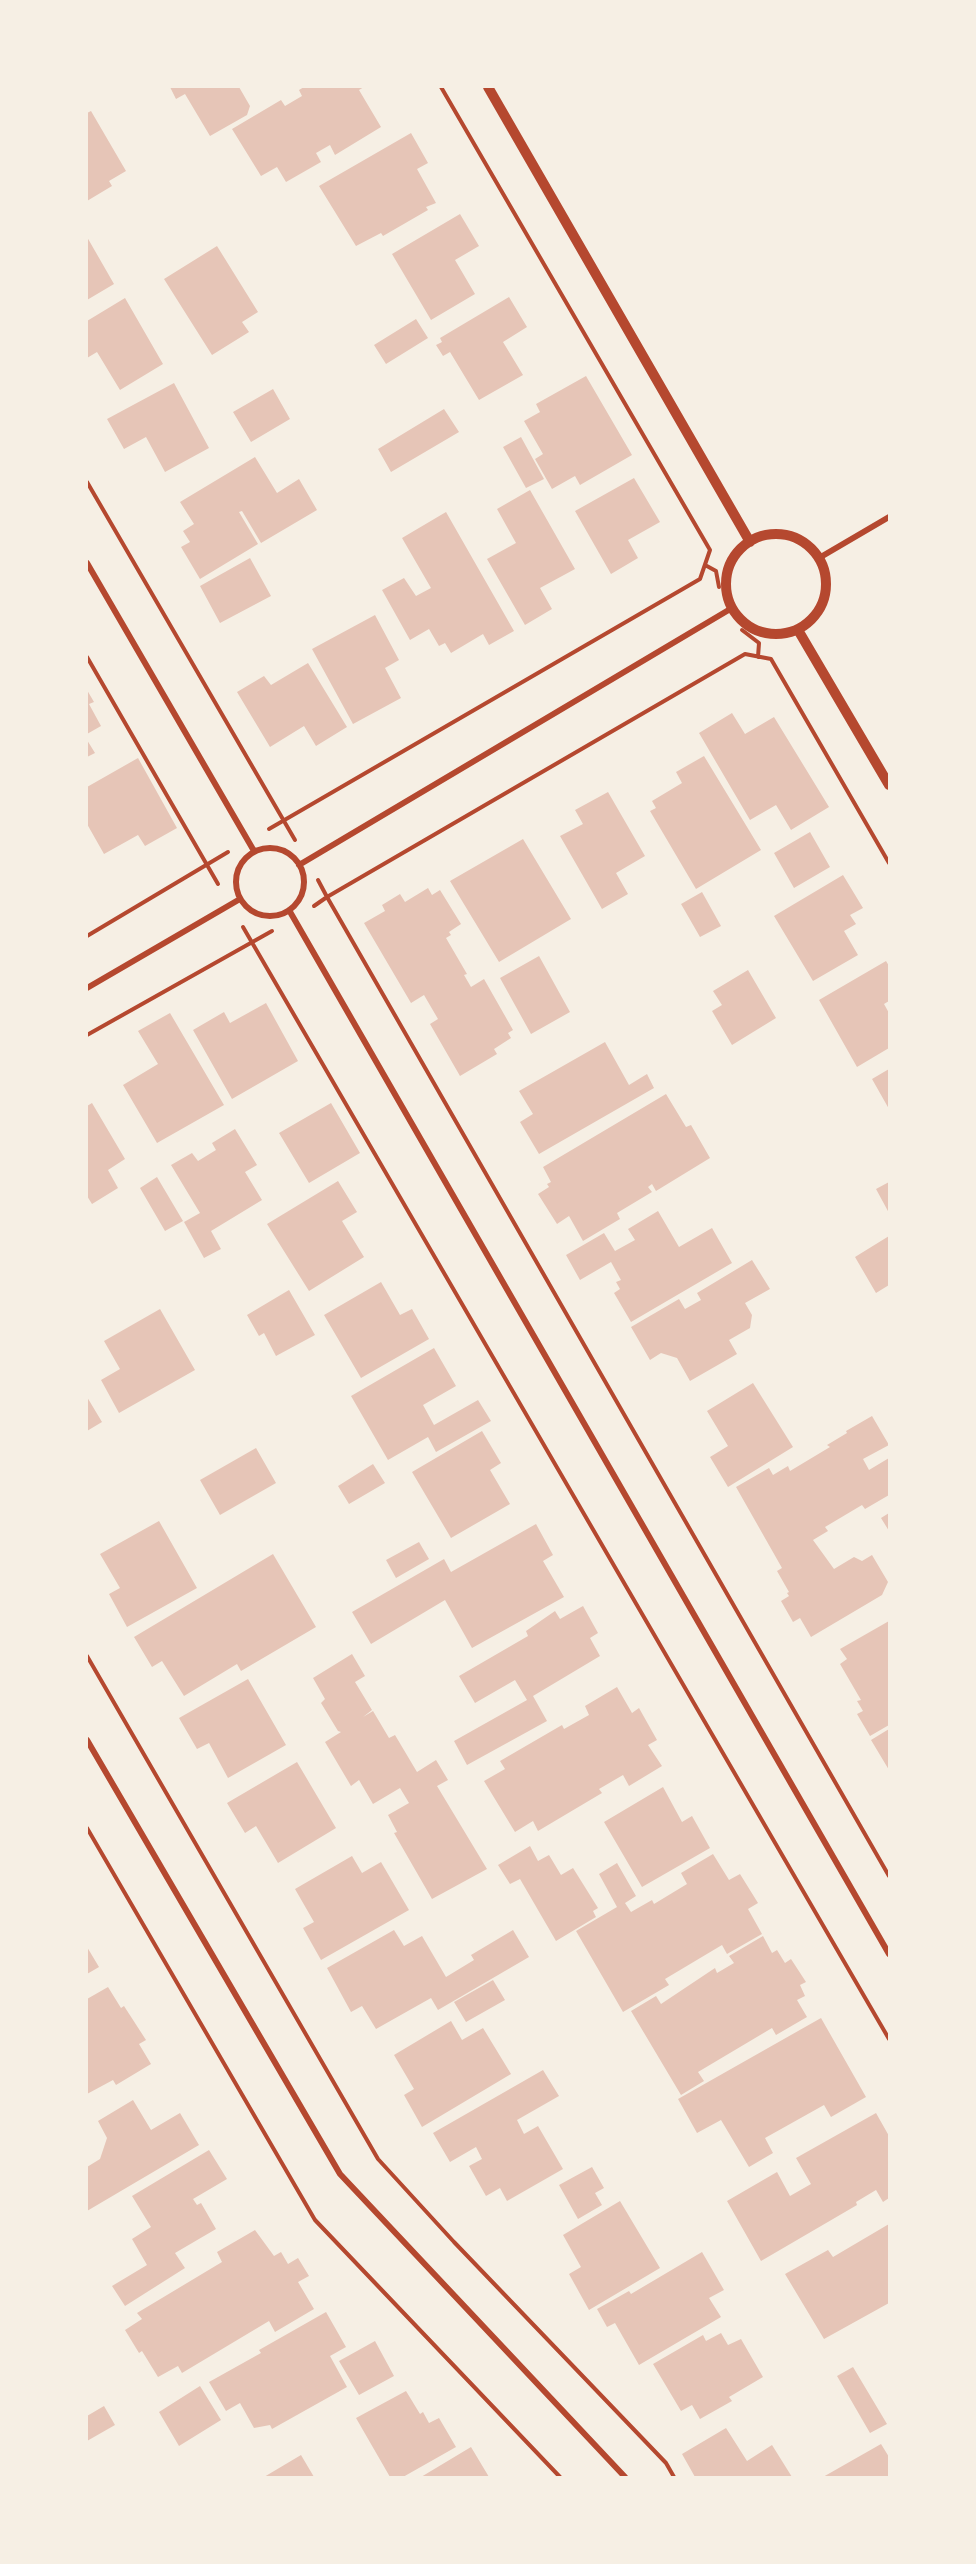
<!DOCTYPE html>
<style>
body{margin:0}
#map{position:relative;width:976px;height:2564px;overflow:hidden;background:#f6efe4;font-family:"Fira Sans Condensed",sans-serif}
canvas{display:block}
.frame{position:absolute;inset:0;border:88px solid #f6efe4;pointer-events:none}
</style>
<div id="map">
<canvas width="976" height="2564"></canvas>
<div class="frame"></div>
</div>
<script>
const c = document.querySelector('canvas').getContext('2d');
c.lineJoin = 'round';
function fillPath(path, color) {
  c.fillStyle = color;
  c.fill(path, 'evenodd');
}
function strokePath(path, color, width, dash) {
  c.strokeStyle = color;
  c.lineWidth = width;
  c.lineCap = dash ? 'butt' : 'round';
  c.setLineDash(dash || []);
  c.stroke(path);
}
fillPath(new Path2D(`
 M170,87H239L250,106L247,115L210,136L185,94L176,99Z
 M304,87H364L359,90L381,127L335,155L330,145L316,153L321,162L286,182L277,167L261,176L232,129L281,100L285,106L302,96L299,90Z
 M91,111L126,171L109,181L112,186L87,201V113Z
 M411,133L428,163L417,169L436,203L426,207L428,210L383,236L381,233L356,246L319,186Z
 M460,214L479,246L455,260L475,294L431,320L392,254Z
 M87,237L114,284L87,300Z
 M217,246L258,312L242,322L249,332L212,355L164,279Z
 M509,297L527,327L503,342L523,375L479,400L450,352L443,356L436,345L442,342L440,338Z
 M125,298L163,364L120,390L97,352L87,358V321Z
 M416,319L428,338L386,364L374,345Z
 M586,376L632,455L580,485L575,476L552,489L535,459L543,454L524,421L540,412L536,404Z
 M174,383L209,448L165,472L146,437L124,449L107,419Z
 M273,389L290,419L251,442L233,412Z
 M444,409L459,432L391,472L378,449Z
 M521,437L544,479L526,488L503,447Z
 M255,457L277,493L299,479L317,510L261,543L242,511L239,512L258,544L200,579L181,547L190,542L183,531L194,524L180,502Z
 M634,478L660,522L628,540L638,558L611,574L575,511Z
 M530,490L575,569L540,588L552,609L525,625L487,559L516,543L497,509Z
 M446,512L514,631L489,645L483,634L451,653L445,643L439,646L429,629L410,640L382,590L404,578L416,596L431,588L402,538Z
 M250,558L271,596L220,623L200,586Z
 M375,615L399,660L385,668L401,698L353,724L312,649Z
 M308,663L347,727L316,746L304,726L270,747L237,692L264,676L271,685Z
 M87,690L94,702L89,704L101,726L87,734Z
 M732,713L745,734L774,717L829,807L791,830L776,805L750,820L699,733Z
 M87,740L95,753L87,757Z
 M704,756L761,850L696,889L650,811L656,808L652,801L682,783L676,772Z
 M138,758L177,828L145,846L138,835L104,854L87,824V787Z
 M608,792L645,856L616,873L628,894L602,909L560,836L583,824L575,810Z
 M810,832L830,867L794,888L774,853Z
 M523,839L571,919L499,962L450,881Z
 M843,875L863,908L850,915L856,924L844,931L858,955L813,981L774,916Z
 M428,888L432,895L440,890L461,924L449,932L451,935L446,938L467,974L464,975L471,987L484,979L513,1030L508,1033L511,1038L494,1049L497,1054L460,1076L430,1024L438,1019L424,995L411,1003L364,923L385,911L382,905L400,894L405,902Z
 M702,892L721,926L700,937L681,904Z
 M539,956L570,1012L531,1034L500,978Z
 M886,961L889,966V1001L884,1004L889,1013V1048L857,1067L819,1000Z
 M748,970L776,1018L732,1045L712,1011L722,1005L713,991Z
 M266,1003L298,1061L232,1099L193,1030L224,1012L230,1023Z
 M170,1013L224,1105L157,1143L123,1085L158,1064L138,1031Z
 M605,1042L629,1085L647,1074L654,1088L539,1154L520,1122L533,1114L519,1091Z
 M889,1069V1109L872,1079Z
 M666,1094L686,1127L691,1125L710,1158L656,1191L652,1184L648,1187L652,1192L617,1213L620,1219L583,1241L569,1216L557,1224L538,1194L549,1187L547,1184L551,1182L543,1167Z
 M92,1103L125,1159L108,1170L118,1188L92,1204L87,1196V1106Z
 M331,1103L360,1153L309,1183L279,1133Z
 M235,1129L257,1165L245,1172L262,1200L211,1231L221,1249L204,1258L184,1222L200,1213L171,1165L192,1153L198,1161L216,1150L212,1143Z
 M157,1177L183,1221L165,1231L140,1188Z
 M338,1181L357,1212L342,1221L364,1257L309,1291L267,1224Z
 M889,1182V1213L876,1189Z
 M658,1211L679,1247L712,1228L732,1263L631,1322L614,1293L620,1289L616,1282L621,1280L611,1262L580,1280L566,1255L604,1233L615,1251L635,1240L628,1229Z
 M889,1236V1285L876,1293L855,1257Z
 M752,1260L770,1289L745,1303L752,1315L750,1328L729,1340L737,1354L690,1381L677,1358L661,1353L650,1360L631,1327L679,1299L685,1309L701,1300L697,1293Z
 M381,1282L400,1315L412,1309L429,1339L361,1378L324,1315Z
 M289,1290L315,1335L276,1356L264,1333L259,1336L247,1315Z
 M160,1309L195,1370L119,1413L101,1380L120,1369L104,1341Z
 M434,1348L456,1386L423,1405L434,1425L478,1400L491,1421L436,1452L428,1437L388,1460L351,1396Z
 M753,1383L793,1447L728,1487L710,1457L728,1446L707,1411Z
 M87,1397L102,1422L87,1431Z
 M872,1416L889,1445L863,1459L869,1470L889,1458V1495L865,1509L862,1505L825,1527L828,1531L813,1540L834,1569L854,1557L862,1561L872,1555L888,1582L882,1595L811,1637L800,1618L793,1622L781,1601L789,1596L787,1593L789,1592L777,1571L782,1568L736,1487L769,1468L773,1475L788,1466L790,1471L830,1447L827,1445L847,1433L846,1431Z
 M482,1431L501,1463L490,1470L510,1504L451,1538L412,1472Z
 M256,1448L276,1483L220,1515L200,1480Z
 M373,1464L385,1483L349,1504L338,1486Z
 M889,1513V1531L881,1518Z
 M159,1521L197,1588L127,1627L109,1594L120,1588L100,1554Z
 M536,1524L553,1555L543,1561L564,1597L472,1648L445,1600L371,1644L352,1612L444,1559L451,1572Z
 M419,1542L429,1559L396,1578L386,1560Z
 M273,1554L316,1627L241,1671L237,1664L184,1696L162,1661L152,1667L134,1637Z
 M583,1606L598,1633L590,1638L600,1656L533,1696L547,1721L467,1765L454,1741L527,1700L515,1680L475,1703L459,1676L528,1636L526,1631L555,1611L560,1619Z
 M889,1621V1725L870,1736L857,1714L863,1711L857,1701L861,1700L840,1664L847,1659L840,1649Z
 M352,1654L365,1676L355,1682L372,1710L363,1717L373,1711L389,1738L395,1735L417,1772L436,1760L448,1780L437,1786L487,1869L432,1899L394,1833L397,1832L388,1815L409,1803L400,1788L373,1804L359,1780L351,1786L325,1742L341,1732L338,1731L321,1703L325,1699L313,1678Z
 M248,1679L286,1745L228,1778L209,1743L197,1749L179,1718Z
 M617,1687L632,1713L639,1708L657,1740L648,1745L662,1766L629,1786L623,1775L599,1789L602,1793L538,1831L533,1821L515,1832L484,1781L505,1769L500,1761L562,1725L564,1729L589,1715L585,1706Z
 M889,1729V1770L871,1740Z
 M297,1762L336,1828L278,1863L256,1826L245,1833L227,1803Z
 M663,1787L682,1822L692,1816L710,1848L642,1887L604,1822Z
 M530,1846L538,1861L549,1855L561,1875L573,1868L598,1908L593,1911L596,1917L556,1941L520,1879L510,1884L498,1865Z
 M713,1854L729,1880L740,1874L758,1903L748,1909L762,1934L727,1954L722,1945L665,1979L669,1985L623,2012L576,1931L617,1907L599,1874L617,1863L636,1896L625,1903L631,1912L652,1900L654,1904L687,1884L681,1873Z
 M352,1856L362,1873L381,1862L409,1910L321,1960L303,1928L314,1922L295,1889Z
 M394,1930L404,1946L422,1936L446,1977L474,1960L471,1955L513,1930L529,1957L438,2010L431,1998L376,2029L362,2006L351,2012L327,1968Z
 M763,1936L772,1953L777,1950L785,1963L791,1959L806,1982L800,1985L805,1996L797,2000L807,2017L776,2035L772,2028L698,2072L704,2081L681,2095L631,2011L656,1996L661,2004L715,1968L717,1973L734,1963L729,1956Z
 M87,1947L99,1967L87,1974Z
 M493,1980L505,2000L466,2022L454,2002Z
 M108,1987L121,2008L124,2006L146,2040L139,2044L151,2064L116,2085L113,2080L87,2094V1999Z
 M821,2018L866,2097L831,2117L824,2105L765,2138L773,2153L749,2167L721,2120L697,2133L678,2099Z
 M451,2021L462,2040L483,2028L511,2074L422,2127L404,2095L414,2089L394,2055Z
 M543,2070L559,2096L517,2120L524,2134L538,2126L563,2169L507,2201L500,2188L486,2196L469,2166L482,2159L476,2147L450,2162L433,2133Z
 M133,2100L151,2130L180,2113L199,2145L87,2211V2167L100,2159L107,2138L98,2121Z
 M876,2113L889,2136V2198L883,2202L876,2190L856,2202L857,2205L761,2261L727,2201L777,2172L790,2196L811,2184L796,2158Z
 M209,2150L227,2179L193,2199L197,2205L201,2203L216,2229L175,2253L185,2268L125,2306L112,2286L147,2265L132,2239L151,2227L132,2196Z
 M592,2167L604,2188L595,2193L602,2205L578,2219L559,2185Z
 M620,2201L660,2268L589,2310L569,2274L581,2267L563,2235Z
 M889,2224V2303L824,2339L785,2274L828,2250L833,2257Z
 M255,2230L274,2256L281,2252L288,2264L298,2258L309,2276L298,2282L314,2309L275,2332L269,2321L182,2373L178,2366L158,2377L142,2351L139,2353L125,2330L142,2319L137,2313L222,2262L217,2252Z
 M702,2252L724,2290L709,2298L721,2317L639,2365L615,2323L607,2327L597,2309L629,2291L631,2294Z
 M326,2312L346,2347L330,2356L347,2387L272,2429L270,2425L254,2428L240,2403L226,2411L209,2382L261,2353L259,2350Z
 M721,2333L728,2345L741,2339L763,2377L729,2397L732,2401L700,2419L692,2405L681,2411L653,2364L703,2335L706,2341Z
 M375,2341L394,2376L359,2395L339,2361Z
 M853,2367L887,2424L870,2433L837,2376Z
 M200,2386L221,2420L179,2446L159,2412Z
 M406,2391L420,2414L423,2412L429,2423L439,2418L456,2447L403,2477H390L356,2418Z
 M104,2406L115,2425L87,2441V2416Z
 M726,2428L747,2461L772,2445L792,2477H695L682,2454Z
 M881,2444L889,2457V2477H823Z
 M471,2447L489,2477H421Z
 M301,2455L314,2477H264Z`), '#e6c5b7');
strokePath(new Path2D(`
 M87,482L295,840
 M705,565L716,571L719,587
 M742,630L759,643L758,657
 M87,657L218,884
 M269,829L700,579L710,550L441,87
 M889,863L771,659L745,654L327,897L889,1876
 M314,906L327,897L318,880
 M243,927L889,2039
 M87,936L228,852
 M87,1035L272,931
 M87,1656L378,2159L454,2242L666,2463L674,2477
 M87,1828L315,2220L560,2477`), '#b5482f', 4);
strokePath(new Path2D(`
 M819,558L889,517
 M87,563L254,851
 M236 882a34 34 0 1 1 68 0a34 34 0 1 1-68 0Z
 M299,865L732,608
 M289,910L889,1954
 M87,988L240,899
 M87,1740L340,2174L625,2477`), '#b5482f', 6);
strokePath(new Path2D(`
 M488,87L750,542
 M726 584a50 50 0 1 1 100 0a50 50 0 1 1-100 0Z
 M798,630L889,785`), '#b5482f', 10);
</script>
